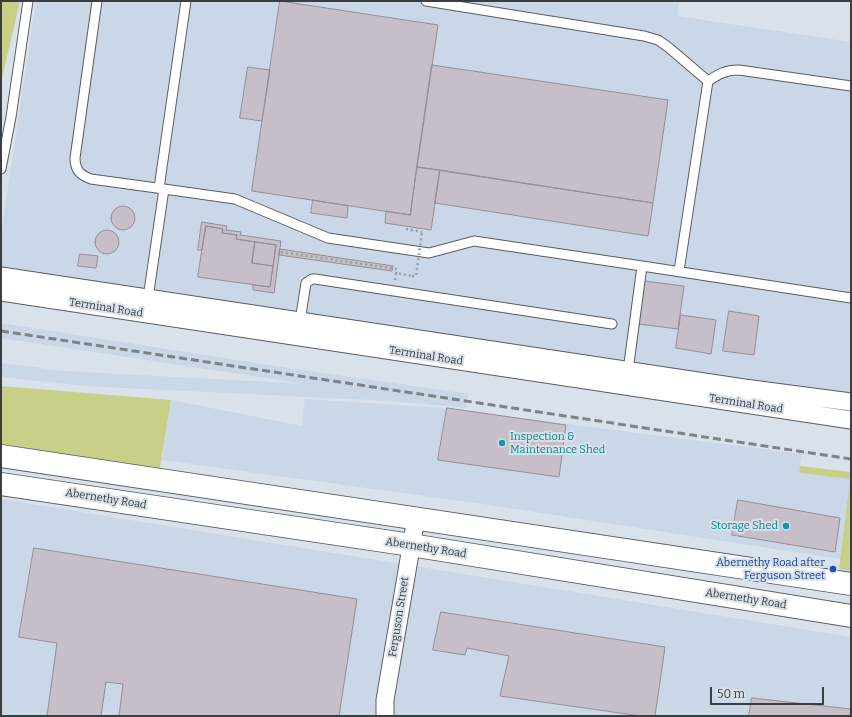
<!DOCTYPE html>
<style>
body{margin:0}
#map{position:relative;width:852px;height:717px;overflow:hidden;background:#d9e1ea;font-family:Bitter,serif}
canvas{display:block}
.frame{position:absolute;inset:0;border:2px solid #3a3d41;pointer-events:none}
.scale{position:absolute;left:710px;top:687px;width:114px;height:18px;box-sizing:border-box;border:2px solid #3a3d41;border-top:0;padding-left:5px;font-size:12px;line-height:14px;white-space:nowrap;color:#3a3d41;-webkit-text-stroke:3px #d9e1ea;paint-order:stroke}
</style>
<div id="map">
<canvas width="852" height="717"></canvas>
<div class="frame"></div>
<div class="scale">50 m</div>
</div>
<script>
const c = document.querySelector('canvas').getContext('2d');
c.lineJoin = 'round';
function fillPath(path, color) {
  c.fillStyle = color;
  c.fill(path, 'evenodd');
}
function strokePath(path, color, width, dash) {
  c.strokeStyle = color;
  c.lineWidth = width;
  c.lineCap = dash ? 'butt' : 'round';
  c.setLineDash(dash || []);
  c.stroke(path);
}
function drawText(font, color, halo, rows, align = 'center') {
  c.font = font + ' Bitter,serif';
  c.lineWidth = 4;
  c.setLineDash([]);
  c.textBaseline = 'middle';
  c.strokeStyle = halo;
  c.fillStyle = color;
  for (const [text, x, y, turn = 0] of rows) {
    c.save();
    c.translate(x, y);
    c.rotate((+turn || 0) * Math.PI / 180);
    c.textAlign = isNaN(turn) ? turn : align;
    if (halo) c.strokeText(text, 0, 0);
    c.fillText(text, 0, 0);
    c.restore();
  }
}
fillPath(new Path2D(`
 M36,1H665L679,3L677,16L851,42V395L803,390L1,269V234Z
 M1,323L281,367L468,394L466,408L391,401L85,386L1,377V363L63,371L306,384L1,338Z
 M305,399L442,408L802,454L799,473L850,479L840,559L483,504L162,460L171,400L302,426Z
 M1,499L851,637V716H1Z`), '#cad7e6');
fillPath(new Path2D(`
 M1,1H20L1,83Z
 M1,386L171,400L160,468L1,445Z
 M800,466L851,472V571L839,569L850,479L799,473Z`), '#c7d086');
const building = new Path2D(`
 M280,1L438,25L410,215L252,191Z
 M432,65L668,100L653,203L417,167Z
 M248,67L270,70L262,121L240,118Z
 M417,167L440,170L431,230L385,223L386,211L410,215Z
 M440,170L653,203L648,236L435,203Z
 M313,200L348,206L347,218L311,213Z
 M111 218a12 12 0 1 1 24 0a12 12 0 1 1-24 0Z
 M202,222L227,226L226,230L241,232L240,235L281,241L274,293L253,290V285L270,287L276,245L236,239L237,235L222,233L223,229L206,226L202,250H198Z
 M206,226L223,229L222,233L237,235L236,239L255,242L252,263L273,266L270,287L198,277Z
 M95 242a12 12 0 1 1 24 0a12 12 0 1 1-24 0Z
 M255,242L276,245L273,266L252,263Z
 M280,249L393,266L392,271L279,255Z
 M80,254L98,256L96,268L78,266Z
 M644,281L684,286L678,329L638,324Z
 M729,311L759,316L754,355L723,351Z
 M681,315L716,320L711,354L676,348Z
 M447,408L566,425L559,477L438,460Z
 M738,500L840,518L835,552L732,535Z
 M34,548L357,599L339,716H119L123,684L106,682L101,716H47L57,643L19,637Z
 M441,612L665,647L655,716H641L500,696L509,656L467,648L465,655L433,650Z
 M752,698L851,709V716H749Z`);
fillPath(building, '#c6bfc9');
strokePath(building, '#958e97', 1);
const service = new Path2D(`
 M97,1L75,158C75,170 80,175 91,179L164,189
 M426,1L644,36L658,40L668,47L708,81L679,271
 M708,81C719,74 725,70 739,70L851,86
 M1,169L11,117L28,1
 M159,188L186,1
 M642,266L851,298
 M148,298L164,189L235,199L328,238L429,253L474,241L642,266L628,371
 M300,321L306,283L312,279H315L612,324`);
const minor = new Path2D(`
 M1,276L744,388L851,402
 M1,292L851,420
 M385,716V700L416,518`);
const secondary = new Path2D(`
 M1,456L851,584
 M1,484L411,545L851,616`);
strokePath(service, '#575d65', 11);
strokePath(minor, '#575d65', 19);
strokePath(secondary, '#575d65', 24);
strokePath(new Path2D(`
 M406,229L422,232
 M281,252L397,269L396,273
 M395,280L396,273L412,276`), '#999fa6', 2.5, [2, 3]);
strokePath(service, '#fff', 9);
strokePath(minor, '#fff', 17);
strokePath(secondary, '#fff', 22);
strokePath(new Path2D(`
 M1,331L851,459`), '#7e8389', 3, [8, 4]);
strokePath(new Path2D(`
 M412,276H416L422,232`), '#999fa6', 2.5, [2, 3]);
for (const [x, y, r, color] of [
 [502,443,4,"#0f9aa8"],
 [786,526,4,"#0f9aa8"],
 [833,569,4,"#1a4fb4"]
]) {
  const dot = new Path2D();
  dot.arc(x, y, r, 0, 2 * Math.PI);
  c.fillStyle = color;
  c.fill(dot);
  strokePath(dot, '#d9e1ea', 1.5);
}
drawText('11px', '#3a3d41', '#d9e1ea', [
 ["Terminal Road",106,308,9],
 ["Terminal Road",426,356,9],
 ["Terminal Road",746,404,9],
 ["Abernethy Road",106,499,9],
 ["Abernethy Road",426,548,9],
 ["Abernethy Road",746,599,9],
 ["Ferguson Street",399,617,-81]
]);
drawText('11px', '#0d838f', '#d9e1ea', [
 ["Inspection &",510,437],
 ["Maintenance Shed",510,450],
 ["Storage Shed",778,526,"right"]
], 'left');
drawText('11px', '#164399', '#d9e1ea', [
 ["Abernethy Road after",825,563],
 ["Ferguson Street",825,576]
], 'right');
</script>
